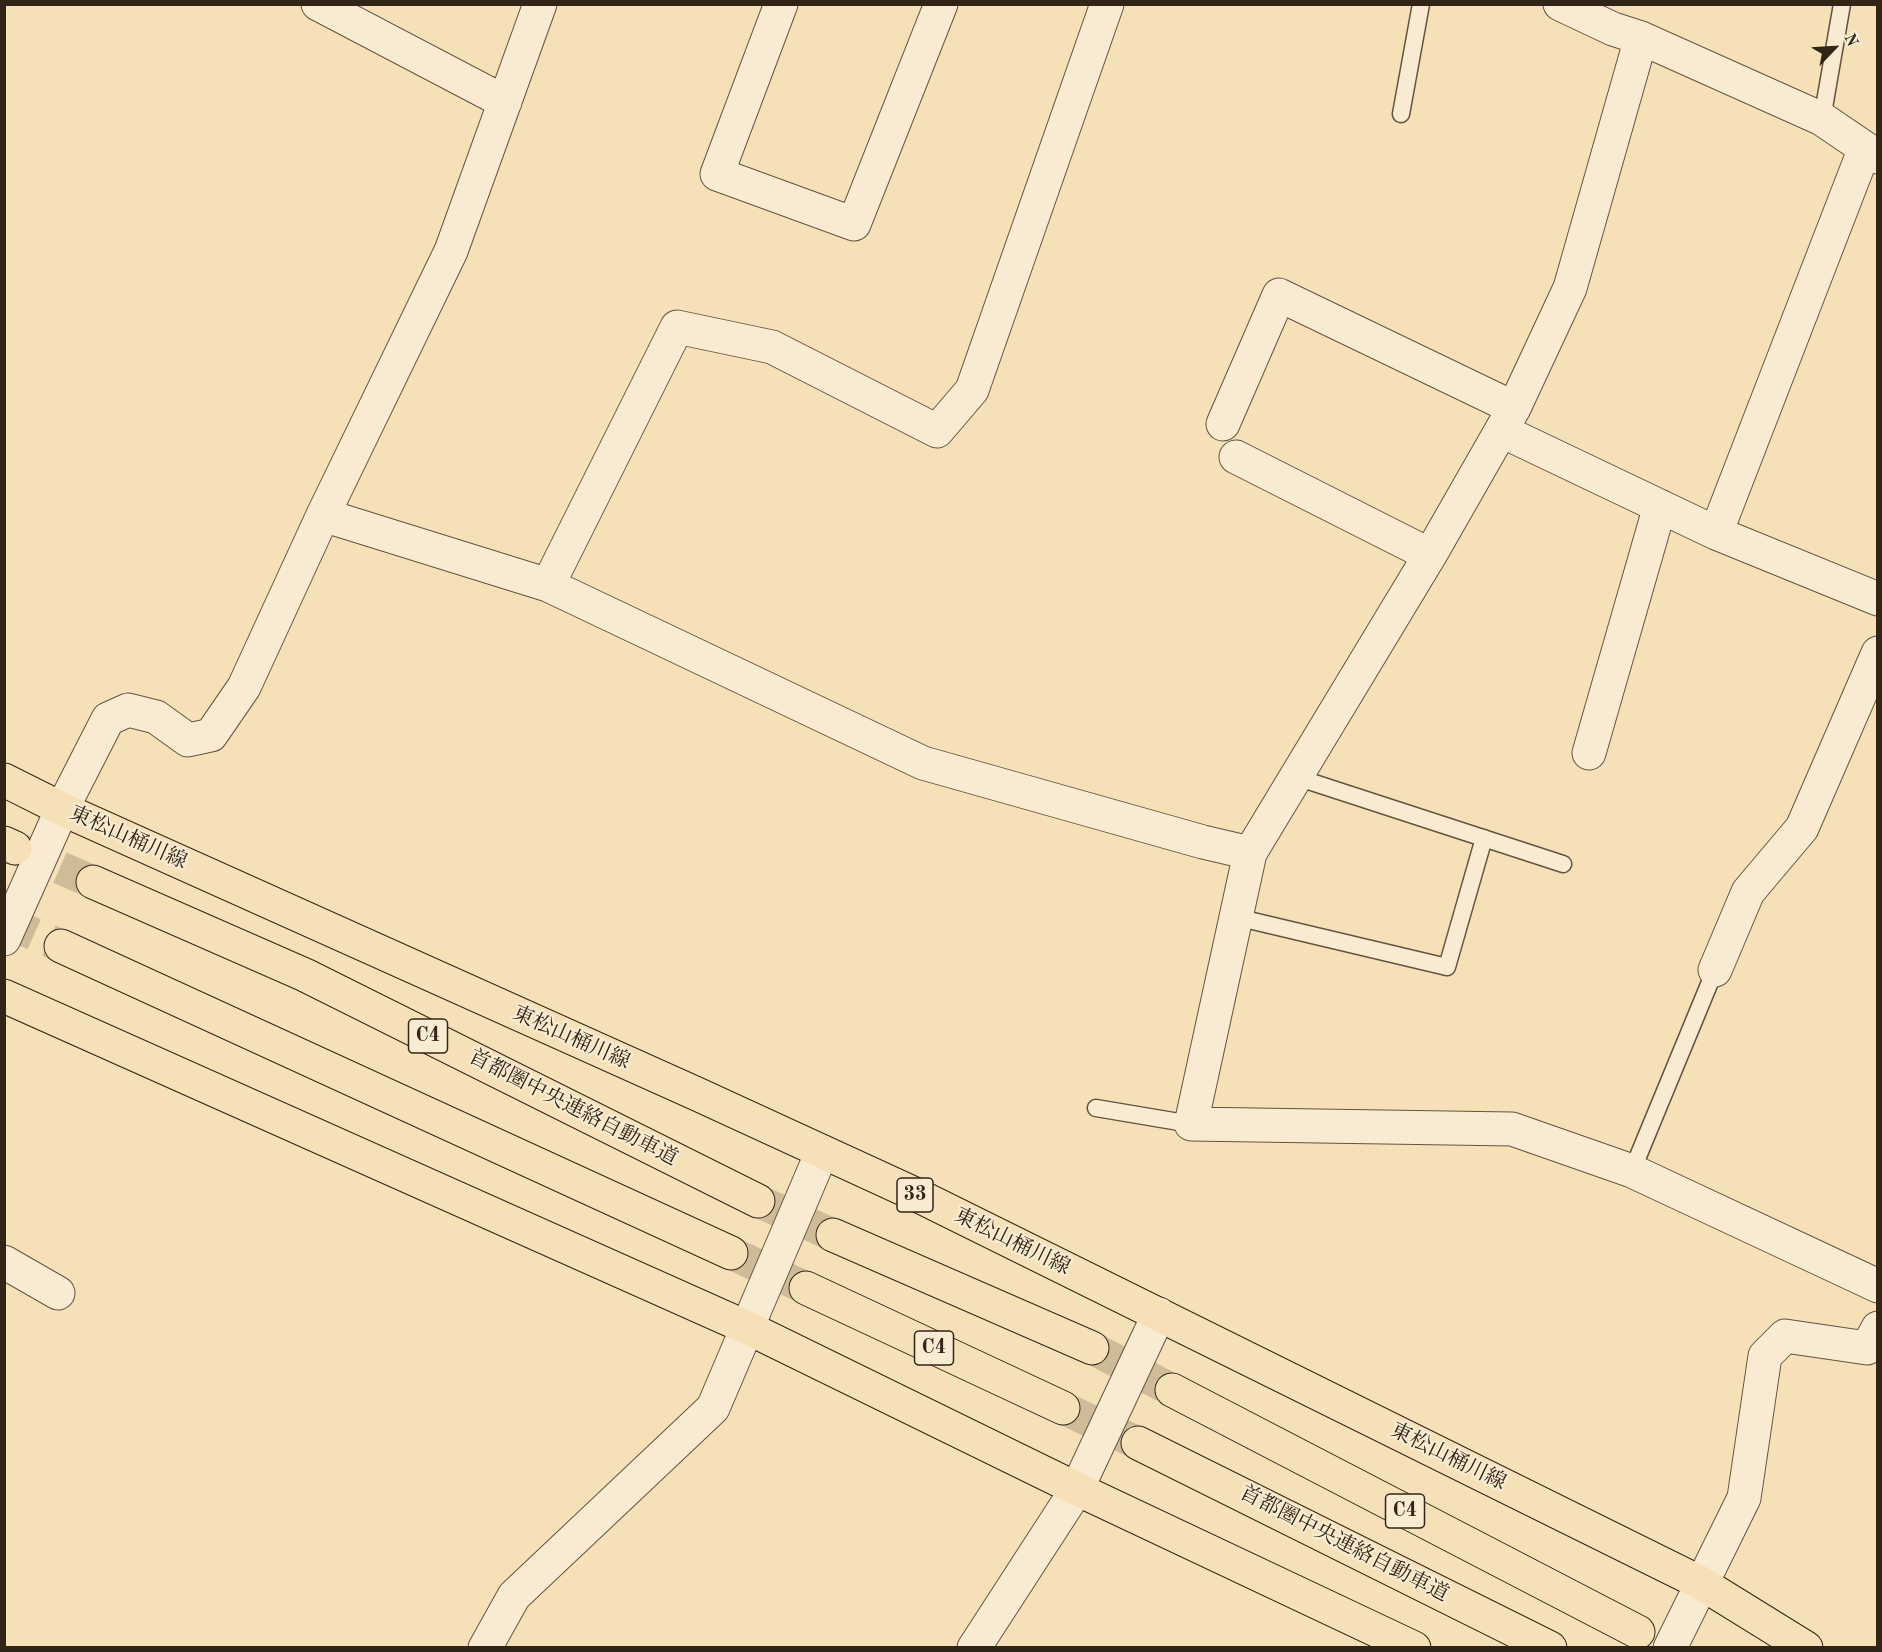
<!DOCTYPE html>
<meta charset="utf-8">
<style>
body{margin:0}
#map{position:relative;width:1882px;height:1652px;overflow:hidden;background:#f6e0b8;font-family:"Old Standard TT",serif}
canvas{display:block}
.frame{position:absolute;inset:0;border:6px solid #302517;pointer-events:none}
.north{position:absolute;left:1804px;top:18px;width:60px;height:60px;-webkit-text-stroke:4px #f9ebd1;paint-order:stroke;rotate:65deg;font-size:16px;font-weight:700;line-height:24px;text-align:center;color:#302517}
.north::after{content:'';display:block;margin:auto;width:21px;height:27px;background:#302517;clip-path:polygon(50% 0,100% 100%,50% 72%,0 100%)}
</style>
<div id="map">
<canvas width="1882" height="1652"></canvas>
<div class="frame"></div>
<div class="north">N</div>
</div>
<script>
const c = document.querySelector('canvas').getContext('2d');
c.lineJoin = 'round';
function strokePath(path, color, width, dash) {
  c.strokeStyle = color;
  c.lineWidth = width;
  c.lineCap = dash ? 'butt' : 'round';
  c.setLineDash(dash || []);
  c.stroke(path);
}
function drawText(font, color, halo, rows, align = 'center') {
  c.font = font + ' "Old Standard TT","Noto Serif JP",serif';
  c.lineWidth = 4.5;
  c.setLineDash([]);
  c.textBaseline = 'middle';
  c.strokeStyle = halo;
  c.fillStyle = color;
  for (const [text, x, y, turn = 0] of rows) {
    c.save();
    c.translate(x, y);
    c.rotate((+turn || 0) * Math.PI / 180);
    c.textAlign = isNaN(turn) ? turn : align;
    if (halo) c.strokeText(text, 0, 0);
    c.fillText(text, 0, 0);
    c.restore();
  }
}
strokePath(new Path2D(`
 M15,848L93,882
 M4,921L61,946
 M758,1201L833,1235
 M731,1253L806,1288
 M1092,1348L1172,1390
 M1063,1408L1138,1443`), '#cebb98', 33, [33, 16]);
const service = new Path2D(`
 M1401,114L1421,4
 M1822,119L1842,4
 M1296,777L1563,864
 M1236,917L1447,967L1484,838
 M1096,1108L1191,1124
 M1632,1171L1715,970`);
const minor = new Path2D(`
 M318,4L505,102
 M781,4L717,174L854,224L941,4
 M1560,4L1613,29L1641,38L1822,119L1878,157
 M1223,424L1279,295L1514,408
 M1502,431L1716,533L1878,599
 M1236,457L1430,555
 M323,515L548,585L923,763L1203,842L1250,853L1430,555L1514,408L1570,288L1641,38
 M1716,533L1865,148
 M548,585L677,327L772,347L937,431L972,390L1107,4
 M1589,753L1660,506
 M1250,853L1191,1124L1512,1129L1632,1171L1878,1286
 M4,939L62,809L108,719L128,710L156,717L188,740L211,735L244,687L323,515L451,251L540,4
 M1715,970L1748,892L1802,828L1878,653
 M4,1262L58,1293
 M485,1648L514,1596L713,1408L822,1152
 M974,1648L1077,1489L1159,1314
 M1670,1648L1744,1498L1765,1356L1785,1336L1867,1348L1878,1328`);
const primary = new Path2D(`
 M4,780L62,809L697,1094L919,1196L1701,1583L1806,1648
 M4,996L748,1328L1077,1489L1414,1648`);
const motorway = new Path2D(`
 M4,843L15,848
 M93,882L305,975L758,1201
 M61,946L731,1253
 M833,1235L1092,1348
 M806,1288L1063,1408
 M1172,1390L1638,1632
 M1138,1443L1550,1648`);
strokePath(service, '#62543f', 19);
strokePath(minor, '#62543f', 35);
strokePath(primary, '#302517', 35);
strokePath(motorway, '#302517', 35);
strokePath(service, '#f9ebd1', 16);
strokePath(minor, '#f9ebd1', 33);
strokePath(primary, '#f6e0b8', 33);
strokePath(motorway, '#f6e0b8', 33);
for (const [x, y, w] of [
 [428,1036,39],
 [915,1195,36],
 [934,1348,39],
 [1405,1511,39]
]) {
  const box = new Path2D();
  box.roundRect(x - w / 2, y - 17, w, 34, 4.5);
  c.fillStyle = '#f9ebd1';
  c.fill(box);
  strokePath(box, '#302517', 1.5);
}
drawText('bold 20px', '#302517', null, [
 ["C4",428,1036],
 ["33",915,1195],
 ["C4",934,1348],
 ["C4",1405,1511]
]);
drawText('21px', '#302517', '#f9ebd1', [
 ["東松山桶川線",128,838,24],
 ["東松山桶川線",571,1038,24],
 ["首都圏中央連絡自動車道",573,1108,27],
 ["東松山桶川線",1012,1242,26],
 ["東松山桶川線",1448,1457,26],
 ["首都圏中央連絡自動車道",1344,1544,27]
]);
</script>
